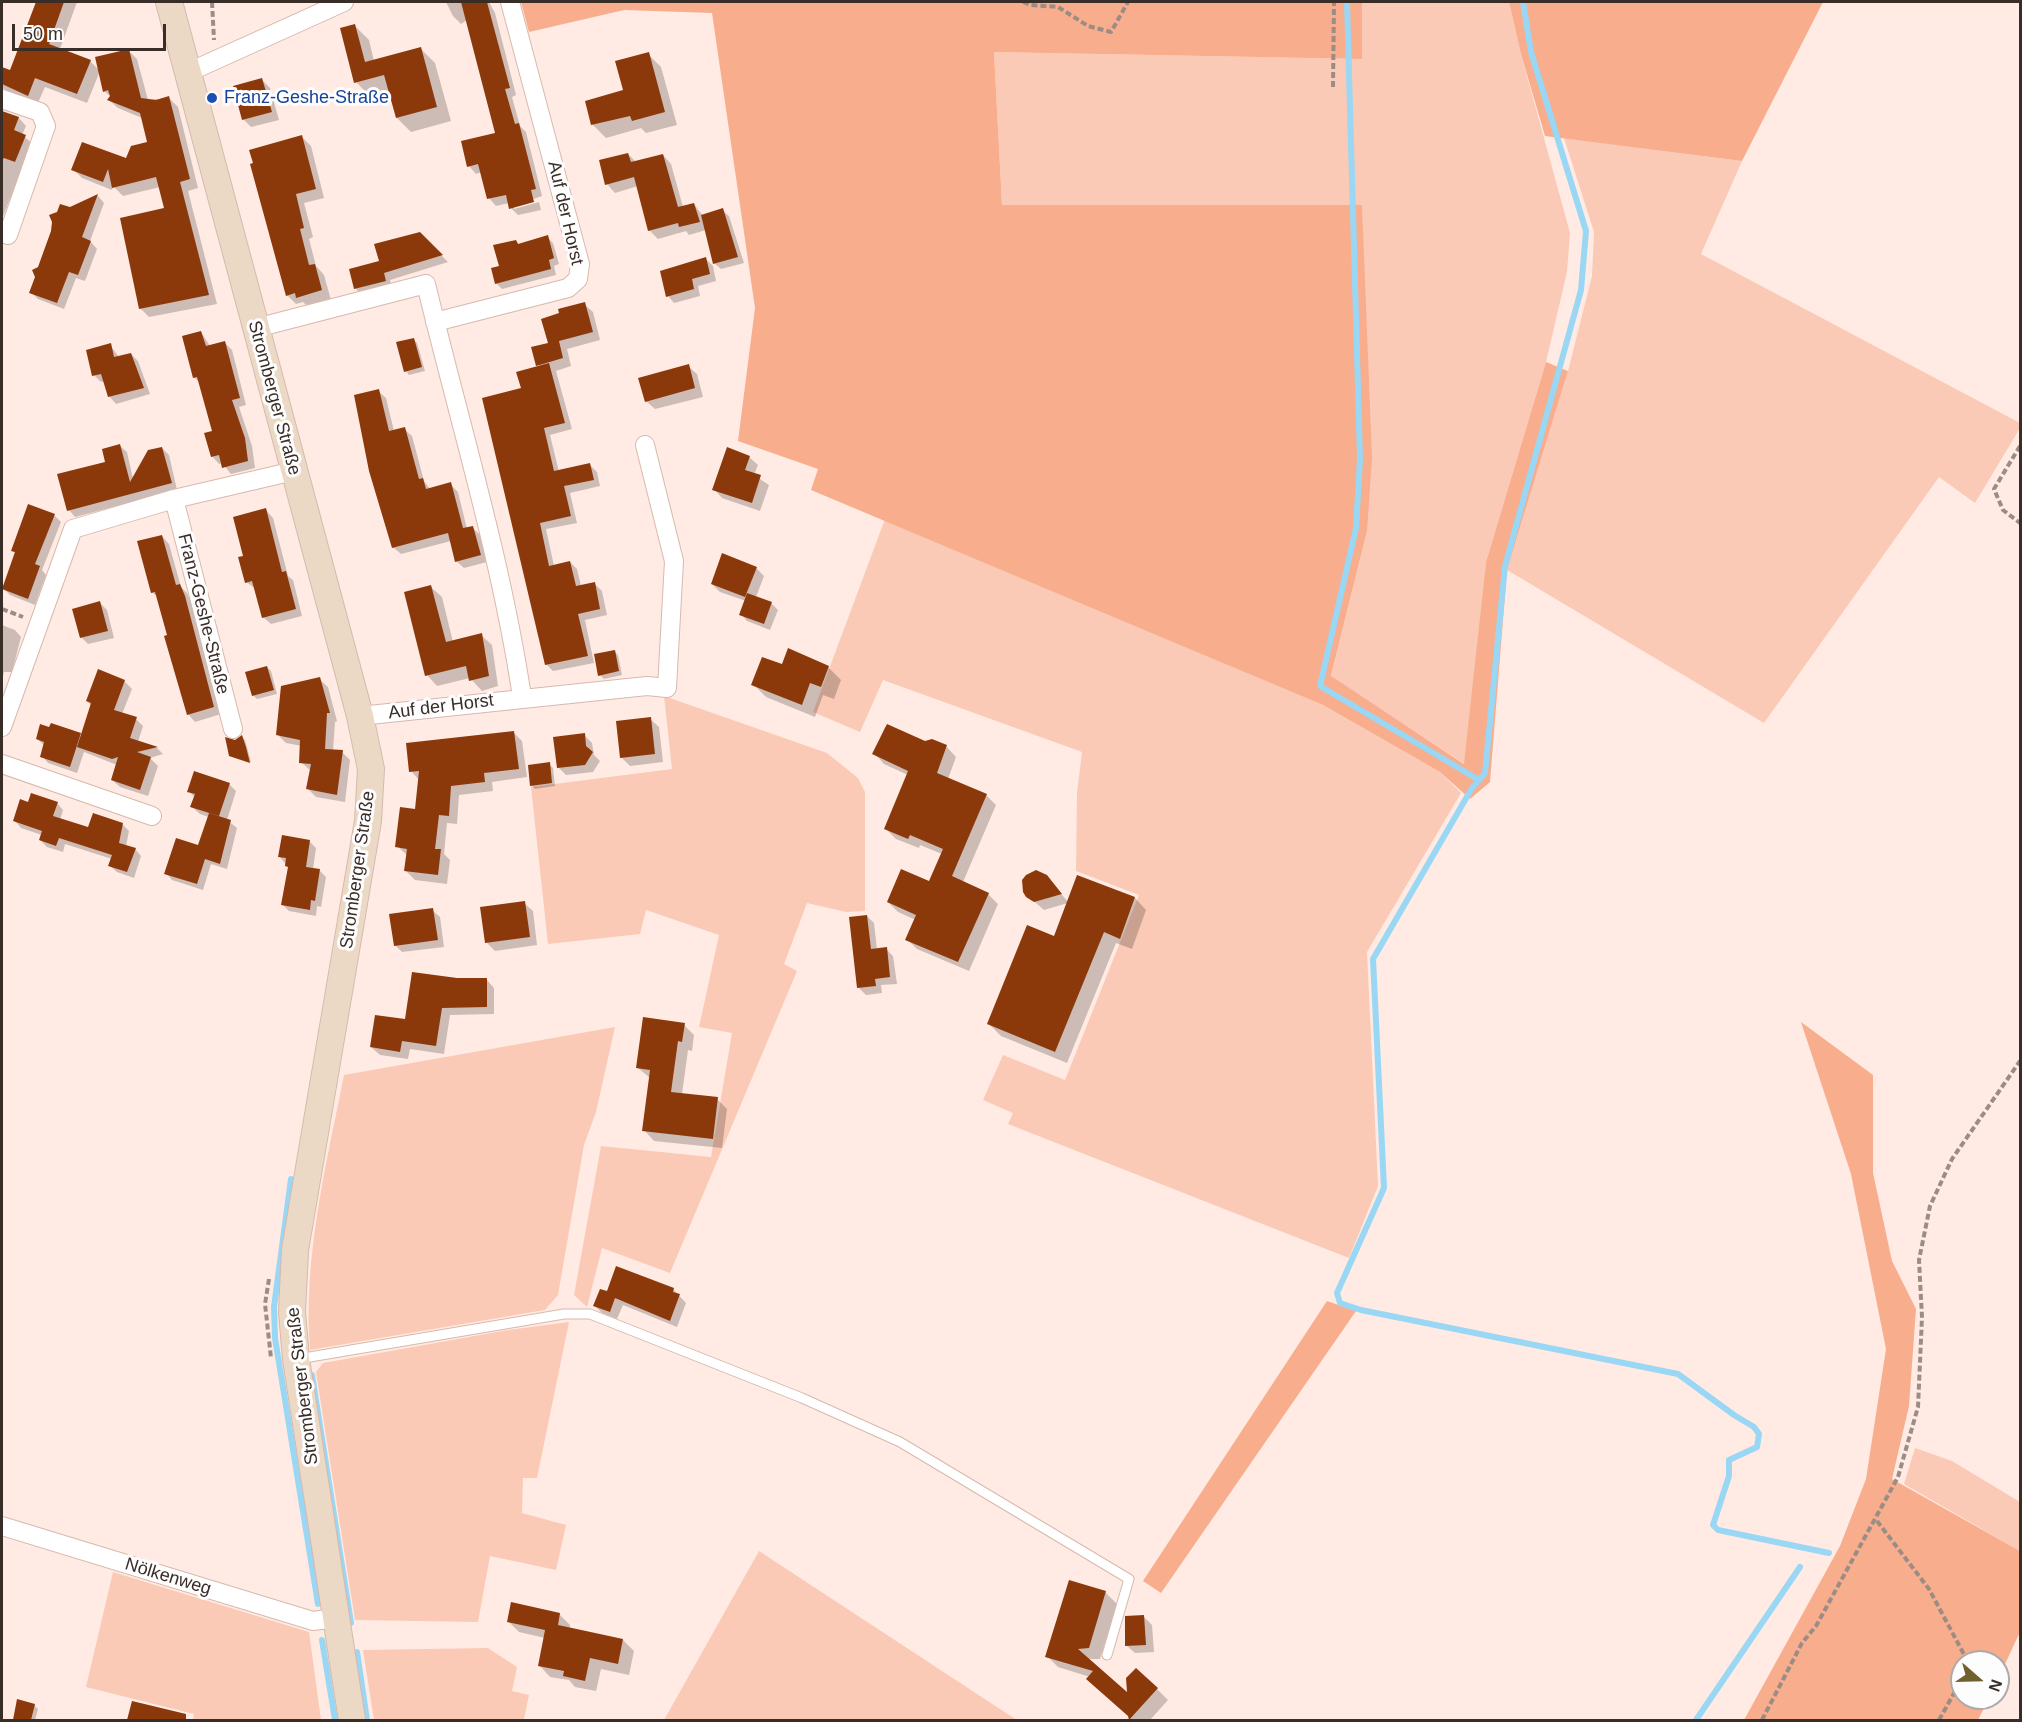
<!DOCTYPE html>
<meta charset="utf-8">
<style>
body{margin:0}
#map{position:relative;width:2022px;height:1722px;overflow:hidden;background:#ffebe3;font-family:Arial,sans-serif}
canvas{display:block}
.frame{position:absolute;inset:0;border:3px solid #392d28;pointer-events:none}
.north{position:absolute;left:1950px;top:1650px;width:60px;height:60px;box-sizing:border-box;background:#fdfdfd;border:2px solid #afaaa8;border-radius:50%;rotate:110deg;font-size:16px;font-weight:700;line-height:24px;text-align:center;color:#392d28}
.north::after{content:'';display:block;margin:auto;width:21px;height:27px;background:#6f602d;clip-path:polygon(50% 0,100% 100%,50% 72%,0 100%)}
.scale{position:absolute;left:12px;top:24px;width:154px;height:27px;box-sizing:border-box;border:3px solid #392d28;border-top:0;padding-left:8px;font-size:18px;line-height:21px;white-space:nowrap;color:#392d28;-webkit-text-stroke:4px #fdfdfd;paint-order:stroke}
</style>
<div id="map">
<canvas width="2022" height="1722"></canvas>
<div class="frame"></div>
<div class="north">N</div>
<div class="scale">50 m</div>
</div>
<script>
const c = document.querySelector('canvas').getContext('2d');
c.lineJoin = 'round';
function fillPath(path, color) {
  c.fillStyle = color;
  c.fill(path, 'evenodd');
}
function strokePath(path, color, width, dash) {
  c.strokeStyle = color;
  c.lineWidth = width;
  c.lineCap = dash ? 'butt' : 'round';
  c.setLineDash(dash || []);
  c.stroke(path);
}
function drawText(font, color, halo, rows, align = 'center') {
  c.font = font + ' Arial,sans-serif';
  c.lineWidth = 6;
  c.setLineDash([]);
  c.textBaseline = 'middle';
  c.strokeStyle = halo;
  c.fillStyle = color;
  for (const [text, x, y, turn = 0] of rows) {
    c.save();
    c.translate(x, y);
    c.rotate((+turn || 0) * Math.PI / 180);
    c.textAlign = isNaN(turn) ? turn : align;
    if (halo) c.strokeText(text, 0, 0);
    c.fillText(text, 0, 0);
    c.restore();
  }
}
fillPath(new Path2D(`
 M1362,2H1509L1521,54L1570,233L1567,272L1546,362L1486,562L1465,764L1331,677L1367,531L1362,205H1002L994,52L1362,59Z
 M1564,138L1742,161L1701,254L2020,423V428L1975,503L1939,477L1764,723L1507,570L1568,371L1592,276L1594,232Z
 M885,519L1323,705L1440,772L1461,793L1367,952L1378,1186L1349,1258L1008,1124L1013,1113L983,1100L1003,1055L1065,1080L1139,895L1076,871L1077,793L1082,752L883,680L860,732L813,712Z
 M664,696L827,753L858,778L865,792V911L846,912L807,903L784,964L797,971L670,1273L602,1248L587,1307L574,1295L601,1146L711,1157L732,1033L699,1027L719,935L646,910L640,934L548,944L531,787L672,769Z
 M615,1027L596,1112L584,1145L558,1295L545,1310L310,1350C303,1257 326,1166 344,1075Z
 M569,1322L537,1478H523L522,1513L566,1525L556,1570L490,1556L478,1622L355,1620L316,1372L323,1363L508,1330Z
 M1915,1448L1952,1461L2020,1502V1551L1904,1484Z
 M759,1551L1003,1711L1017,1720H664Z
 M113,1572L309,1632L321,1720H193L194,1714L86,1687Z
 M488,1648L517,1667L512,1691L529,1695L524,1719L532,1720H374L363,1650Z`), '#fbcab6');
fillPath(new Path2D(`
 M521,2H1362V59L994,52L1002,205H1362L1372,458L1367,531L1331,676L1464,764L1486,562L1546,362L1568,371L1507,570L1490,782L1470,799L1440,772L1323,705L811,490L818,469L738,441L755,308L712,13L624,10L529,32Z
 M1509,2H1823L1742,161L1545,136L1521,54Z
 M1801,1022L1873,1075V1173L1892,1261L1916,1309L1909,1406L1892,1479L2020,1551V1632L1998,1679V1662H1962V1698H1989L1978,1720H1744L1840,1546L1866,1479L1886,1349L1851,1174Z
 M1327,1301L1356,1311L1161,1593L1143,1581Z`), '#f8ad8d');
fillPath(new Path2D(`
 M36,2H77L60,49L90,61L100,71L128,50L137,59L148,100L169,98L178,107L198,188L188,191L217,304L149,317L140,308L165,209L160,187L123,196L113,186L112,190L82,178L73,169L127,160L149,143L142,118L118,108L109,100L111,97L104,91L100,71L87,103L45,87L37,105L2,88V69L11,72Z
 M446,2H489L495,13L516,95L512,97L520,126L526,132L542,196L514,206V209L539,202L541,210L518,215L511,208L509,203L496,206L489,198L482,172L476,174L469,166L496,134L467,20L461,24L453,16Z
 M355,26L369,40L374,61L421,49L435,63L451,121L411,132L397,118L390,91L370,96L356,82Z
 M648,54L661,67L677,125L646,133L641,128L606,138L593,125L587,102L625,91Z
 M262,80L270,88L279,120L251,127L243,119Z
 M5,113L19,118L26,126L22,135L32,143L2,219V121Z
 M302,137L311,146L324,198L304,203L313,237L309,239L316,266L324,275L331,300L307,306L303,302L296,304L287,295L252,165Z
 M628,154L636,162L663,155L671,164L683,207L694,204L703,216L722,210L729,216L744,263L721,269L714,263L706,230L689,235L686,231L658,239L649,230L638,186L615,193L607,184Z
 M98,196L104,203L90,241L97,249L85,281L76,278L64,309L38,299L31,292L40,268L70,209Z
 M420,234L448,262L390,280L392,288L362,295L355,288L381,262Z
 M547,237L553,243L559,264L554,266L556,275L502,289L496,283L501,267L516,241L519,245Z
 M706,259L713,266L716,281L698,286L700,296L674,303L668,296Z
 M584,304L593,312L600,340L567,349L571,366L556,371L572,429L550,435L559,472L590,465L597,472L600,486L570,493L577,523L546,529L554,566L570,562L577,569L581,586L595,584L602,591L607,615L585,620L594,663L553,671L546,664L522,389L539,367L538,365L550,344Z
 M201,332L210,346L224,342L232,350L246,405L239,407L252,446L255,468L231,474L222,463L219,464L212,456L214,432L201,384L194,377Z
 M413,339L417,343L425,371L409,375L406,371Z
 M110,345L119,357L131,354L138,361L150,394L116,404L109,396L105,381L101,382L94,375Z
 M688,366L697,374L703,397L655,409L646,401Z
 M378,391L386,398L394,431L404,429L412,436L424,481L430,489L450,484L458,492L467,529L472,527L480,535L487,562L464,568L456,561L451,541L401,554L393,547Z
 M120,446L127,452L133,479L162,448L169,455L177,490L75,517L69,510Z
 M749,457L758,465L754,475L769,485L760,511L722,498L714,489Z
 M266,510L273,518L288,576L293,580L302,616L271,624L263,617L256,589L246,582L245,557Z
 M54,515L61,522L42,570L46,575L35,605L10,595L3,588L16,554L12,550Z
 M162,536L169,544L181,587L187,593L192,605L221,714L195,722L188,714L159,598L152,592Z
 M756,568L764,576L756,597L771,603L778,610L770,630L747,621L741,614L746,601L720,592L712,584Z
 M431,587L442,597L453,642L481,635L492,645L498,686L482,691L470,678L437,686L427,675Z
 M100,603L107,610L114,638L88,644L81,637Z
 M2,625L15,630L21,637L12,672H4L2,680Z
 M615,652L618,655L622,675L604,679L600,675Z
 M782,666L828,667L841,680L834,699L823,695L815,717L766,697L753,684Z
 M267,667L271,671L277,694L257,699L253,695Z
 M319,679L328,687L337,721L335,722L333,751L342,752L350,760L345,802L316,797L308,789L311,771L301,762L302,746L286,743L277,734Z
 M124,681L132,689L122,714L136,719L143,726L138,742L157,748L163,754L150,758L158,766L148,796L120,787L112,780L117,765L84,752L77,773L48,763L42,756L45,746L37,739L82,736L92,706L87,701Z
 M650,719L659,727L663,762L630,766L621,757Z
 M885,727L925,743L946,746L956,757L948,779L986,795L996,805L963,882L988,894L998,904L969,971L917,949L907,939L916,920L898,912L888,902L930,883L942,854L920,845L919,848L896,839L886,829L908,775L884,764L874,753Z
 M513,732L522,741L527,777L492,782L493,791L459,795L457,824L447,823L444,854L450,860L447,884L415,880L406,871L408,856L397,846L417,810L419,780L411,771Z
 M584,735L592,743L594,755L600,761L593,772L566,775L558,767Z
 M242,737L245,740L251,762L231,755L235,742Z
 M549,764L553,768L555,786L535,789L531,785Z
 M229,784L236,791L227,820L237,828L227,869L211,864L203,890L172,880L166,873L199,847L209,817L200,814L192,807L195,798L189,791Z
 M57,803L63,810L60,820L89,829L122,824L129,831L126,846L135,849L141,856L134,878L117,872L110,866L112,859L65,844L63,852L47,847L40,840L42,835L21,828L15,821L29,804Z
 M310,842L316,848L313,869L319,870L326,877L321,907L317,906L316,916L289,911L283,905L289,868L279,856Z
 M1046,876L1068,902L1078,877L1135,898L1146,910L1132,949L1116,943L1067,1063L1001,1036L989,1024L1055,938L1068,903L1044,910L1028,896Z
 M524,903L533,911L537,945L495,951L487,943Z
 M432,910L440,917L444,947L402,952L395,945Z
 M867,916L874,923L877,950L886,949L893,956L897,984L881,985L882,993L866,995L859,988Z
 M486,979L494,988V1014L450,1015L444,1054L410,1049L408,1059L380,1055L371,1047L457,980Z
 M684,1025L694,1035L692,1051L688,1050L682,1094L717,1099L727,1109L722,1148L654,1141L644,1130L650,1078L638,1068Z
 M673,1289L686,1303L677,1327L623,1305L617,1319L602,1313L595,1306L607,1293Z
 M1105,1592L1117,1604L1100,1659H1088L1129,1695L1136,1670L1157,1689L1168,1700L1150,1720H1130V1717L1090,1677L1058,1667L1047,1656Z
 M559,1614L570,1625V1629L623,1640L634,1651L629,1675L601,1669L596,1691L575,1687L569,1680L550,1677L539,1665L545,1638L519,1632L508,1621Z
 M1144,1617L1152,1625L1154,1652L1135,1653L1126,1645Z
 M19,1701L34,1705L38,1709L35,1720H14Z
 M133,1703L177,1713L184,1720H129Z`), '#0003');
strokePath(new Path2D(`
 M1347,2L1360,459L1356,528L1320,686L1479,780
 M1523,2L1531,52L1586,231L1581,290L1505,566L1485,773L1472,788L1373,959L1384,1188L1337,1293L1340,1303L1361,1310L1678,1374L1734,1415L1754,1427L1759,1434L1757,1447L1729,1460V1476L1713,1525L1718,1530L1829,1553
 M291,1179L274,1307L275,1338L318,1604
 M312,1375L351,1623
 M322,1640L335,1720
 M357,1652L367,1720
 M1696,1720L1800,1567`), '#99d7f4', 6);
fillPath(new Path2D(`
 M36,2H64L49,44L91,60L77,94L35,78L28,96L2,84V67L10,70Z
 M461,2H487L510,88L505,89L515,124L519,123L536,189L531,190L534,202L509,209L506,195L487,199L478,164L467,167L461,141L495,133Z
 M355,24L365,62L421,47L437,107L396,118L384,75L354,83L340,28Z
 M129,49L141,98L156,100L169,96L190,179L180,182L209,295L139,309L120,218L164,208L156,177L112,188L108,169L103,182L71,170L82,142L126,158L131,146L147,142L140,113L107,100L110,96L108,90L103,92L95,57Z
 M649,52L665,112L632,121L630,116L591,125L585,101L623,90L615,61Z
 M262,78L272,112L242,120L233,86Z
 M2,111L19,117L14,130L26,135L15,162L4,158L2,160Z
 M302,135L316,189L296,194L304,228L300,229L309,265L315,264L322,290L296,298L295,293L286,296L250,164L253,163L249,150Z
 M628,153L631,162L663,154L678,207L694,203L700,222L679,227L678,223L648,231L634,177L605,185L599,160Z
 M98,194L82,237L91,241L78,275L69,272L57,303L29,293L35,277L32,270L38,267L51,231L52,222L49,215L57,212L60,204L70,207Z
 M723,208L738,257L713,264L701,215Z
 M420,232L443,255L384,273L386,281L354,289L349,269L379,261L374,244Z
 M548,235L554,258L549,260L551,269L495,284L491,268L499,266L493,245L516,240L518,244Z
 M706,257L710,274L692,279L694,289L666,297L660,271Z
 M585,302L593,332L559,341L563,358L536,366L531,347L548,343L541,319L559,313L558,309Z
 M201,331L206,346L225,341L240,398L232,400L245,438L248,461L222,468L219,455L211,457L204,433L212,431L197,377L193,378L182,336Z
 M414,338L422,367L404,372L396,342Z
 M111,343L114,357L131,353L144,388L108,397L101,374L92,376L86,350Z
 M549,363L565,423L544,428L554,471L590,463L594,480L564,486L571,516L540,523L549,566L570,561L576,586L595,582L600,609L578,614L588,656L545,665L482,398L521,388L516,372Z
 M689,364L695,388L645,402L638,378Z
 M379,389L389,431L405,427L419,479L423,478L426,489L451,482L463,528L473,526L481,555L455,562L448,533L392,548L369,471L354,395Z
 M120,444L130,482L148,450L162,447L172,483L67,511L57,474L105,462L102,449Z
 M727,447L750,456L745,470L761,475L752,503L712,490Z
 M28,504L55,514L35,564L40,566L28,599L2,589L15,552L11,551Z
 M266,508L282,572L286,571L296,609L262,618L252,581L245,583L238,557L243,556L233,517Z
 M162,535L176,585L180,584L185,596L214,707L187,715L164,636L167,635L155,592L151,593L137,541Z
 M722,553L757,567L745,597L711,584Z
 M431,585L446,642L482,633L489,676L469,681L466,666L425,676L404,592Z
 M747,593L772,602L764,624L739,615Z
 M100,601L108,631L80,638L72,609Z
 M788,648L829,666L821,687L810,683L802,705L751,685L762,657L782,664Z
 M615,650L619,671L598,676L594,654Z
 M267,666L274,690L252,696L245,672Z
 M98,669L125,680L114,710L137,717L130,738L158,747L137,752L151,757L140,790L111,780L118,757L112,759L77,747L91,703L86,701Z
 M320,677L330,713H327L325,749L343,750L337,795L306,789L311,764L299,763L300,740L276,735L281,686Z
 M651,717L655,754L620,758L616,721Z
 M51,723L81,733L70,767L40,757L44,742L36,739L40,724L49,727Z
 M887,724L925,741L932,739L947,745L937,773L987,794L952,876L989,893L958,962L905,940L916,915L887,902L901,869L929,881L943,849L910,835L908,839L884,829L908,771L872,754Z
 M514,731L519,769L484,773L485,782L451,786L449,816L439,815L435,849H441L438,875L404,871L407,849L395,847L400,807L415,809L419,771L409,772L406,743Z
 M585,733L586,746L593,752L585,765L557,768L553,737Z
 M242,735L246,747L250,763L229,756L225,737L235,740Z
 M550,762L552,783L530,786L528,765Z
 M194,771L230,783L219,816L190,807L195,794L187,792Z
 M31,793L58,802L53,816L88,827L93,813L123,823L119,843L136,848L127,872L108,866L112,855L59,838L56,846L39,840L42,831L13,821L20,799L28,802Z
 M209,813L231,820L220,864L205,859L197,884L164,874L176,838L198,845Z
 M282,835L310,840L306,867L320,869L315,901L311,900L310,910L281,905L288,867L285,866L286,858L278,857Z
 M1036,870L1047,875L1062,894L1034,902L1026,897L1023,892L1022,880L1026,875Z
 M1077,875L1135,897L1120,939L1104,932L1055,1052L987,1024L1027,925L1054,936Z
 M525,901L530,937L485,943L480,907Z
 M433,908L438,940L394,946L389,914Z
 M867,915L871,949L887,947L890,977L875,979L876,986L857,988L849,917Z
 M412,972L457,978H487V1007L442,1008L436,1046L402,1041L400,1052L370,1047L375,1015L405,1019Z
 M643,1017L685,1023L682,1042L678,1041L671,1092L718,1097L713,1139L642,1131L650,1070L636,1068Z
 M616,1266L674,1288L673,1292L680,1294L670,1321L615,1298L610,1312L593,1306L600,1289L607,1291Z
 M1069,1580L1106,1591L1089,1648L1078,1649L1127,1692L1126,1678L1136,1668L1158,1688L1129,1720L1128,1716L1086,1679L1093,1671L1045,1657Z
 M511,1602L560,1613L558,1625L623,1639L618,1664L590,1658L585,1681L563,1676L564,1671L538,1666L545,1630L507,1622Z
 M1144,1615L1146,1645L1125,1646V1616Z
 M17,1699L35,1704L31,1720H13Z
 M132,1701L186,1714V1720H127Z`), '#8b380b');
const service = new Path2D(`
 M298,1359L564,1314H590L802,1398L900,1442L1129,1579L1107,1655`);
const minor = new Path2D(`
 M189,72L344,2
 M2,99L40,112L46,126L8,235
 M435,322L568,288L578,279L580,264L510,2
 M256,328L426,284C459,421 501,557 522,697
 M174,499L233,729
 M360,716L647,686L667,688L674,561L645,445
 M2,727L73,529L174,499L294,471
 M2,764L152,816
 M2,1526L313,1621L336,1618`);
const secondary = new Path2D(`
 M169,2L360,716L371,769L368,821L295,1250L292,1312L296,1359L352,1720`);
strokePath(service, '#d7b9ac', 11);
strokePath(minor, '#d7b9ac', 20);
strokePath(secondary, '#d7b9ac', 28);
strokePath(new Path2D(`
 M212,2L214,40
 M1023,2L1031,5L1058,7L1088,26L1111,32L1128,2
 M1333,87L1334,2
 M2020,446L1994,489L2003,510L2020,523
 M2,609L23,617
 M269,1279L265,1304L271,1358
 M1877,1521L1929,1589L1968,1662
 M1762,1720L1802,1643L1816,1626L1898,1477L1918,1407L1922,1317L1919,1260L1930,1206L1952,1159L2020,1061
 M1939,1720L1962,1679`), '#9c8c86', 4, [6, 3]);
strokePath(service, '#fff', 9);
strokePath(minor, '#fff', 18);
strokePath(secondary, '#ecd9c5', 26);
for (const [x, y, r, color] of [
 [212,98,6,"#1a4fb4"]
]) {
  const dot = new Path2D();
  dot.arc(x, y, r, 0, 2 * Math.PI);
  c.fillStyle = color;
  c.fill(dot);
  strokePath(dot, '#fdfdfd', 2);
}
drawText('18px', '#164399', '#fdfdfd', [
 ["Franz-Geshe-Straße",224,98]
], 'left');
drawText('18px', '#392d28', '#fdfdfd', [
 ["Auf der Horst",565,213,77],
 ["Stromberger Straße",274,398,75],
 ["Franz-Geshe-Straße",203,614,76],
 ["Auf der Horst",441,707,-7],
 ["Stromberger Straße",358,870,-82],
 ["Stromberger Straße",303,1386,-97],
 ["Nölkenweg",168,1577,17]
]);
</script>
